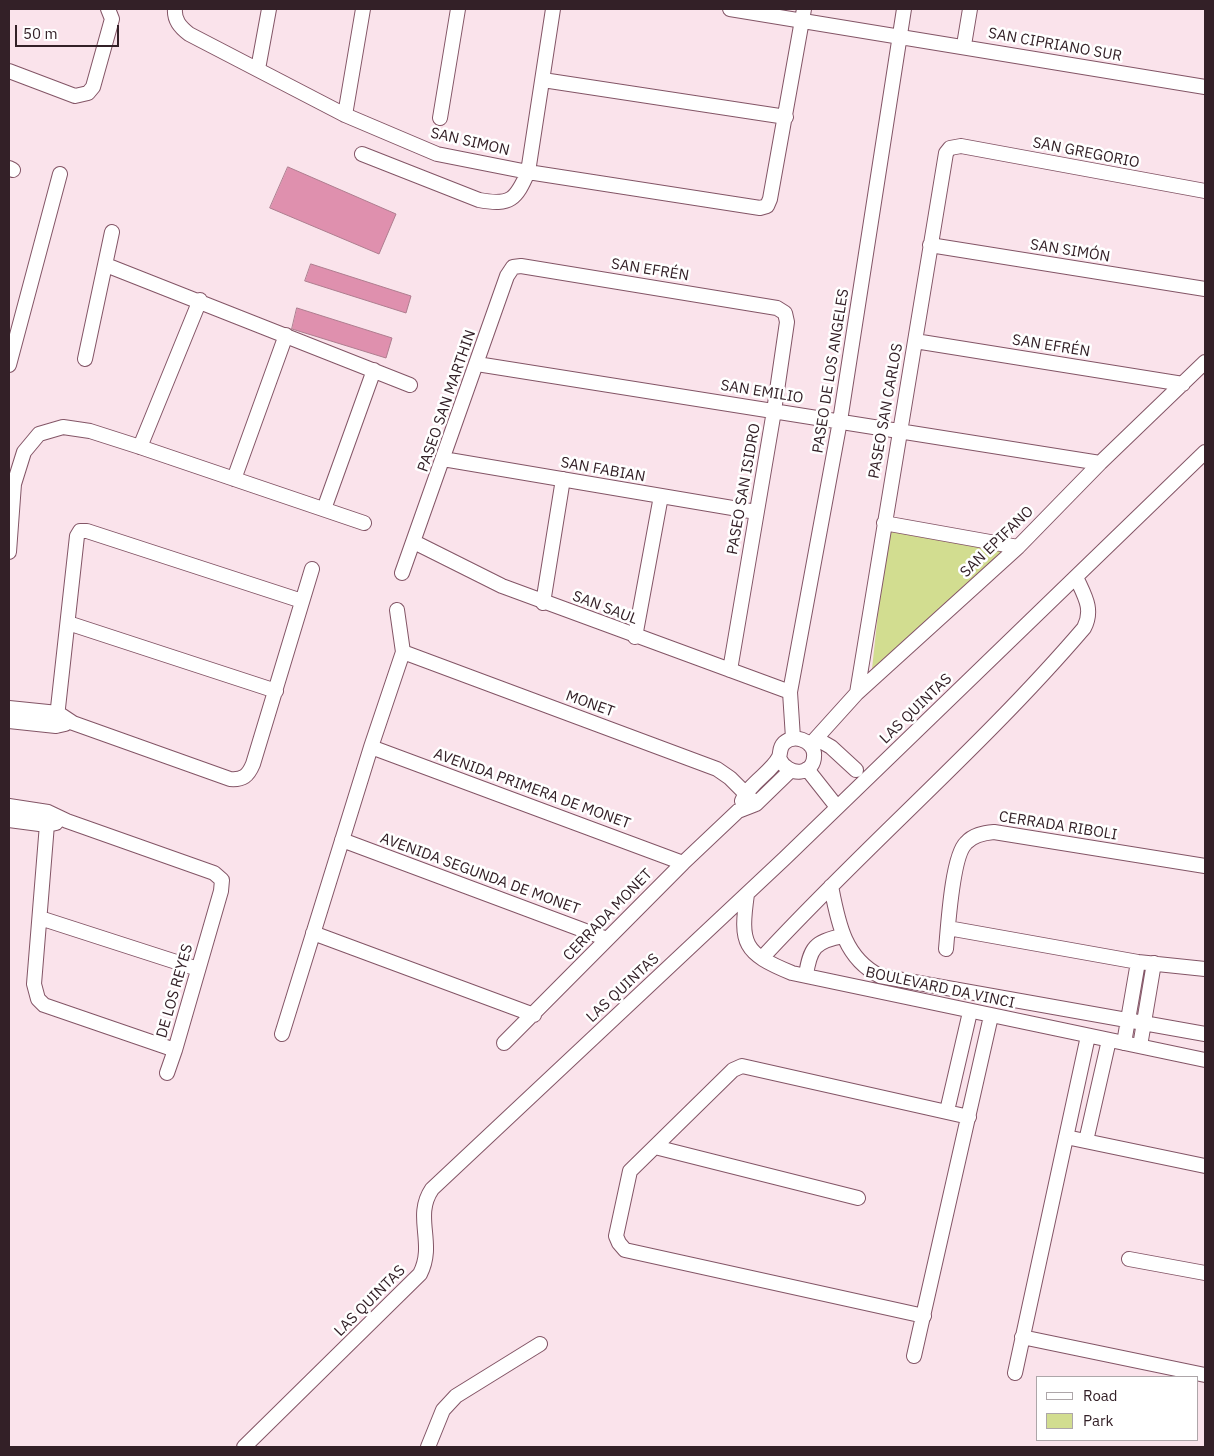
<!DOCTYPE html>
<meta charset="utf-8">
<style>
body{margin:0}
#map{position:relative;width:1214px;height:1456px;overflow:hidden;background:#fae3eb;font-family:"IBM Plex Sans",sans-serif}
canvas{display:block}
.frame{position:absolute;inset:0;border:10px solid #332027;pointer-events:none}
.legend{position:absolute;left:1036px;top:1376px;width:162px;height:65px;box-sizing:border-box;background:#fff;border:1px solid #ada6a9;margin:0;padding:6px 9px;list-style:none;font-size:15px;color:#332027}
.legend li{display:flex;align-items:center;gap:10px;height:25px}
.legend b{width:25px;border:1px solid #ada6a9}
.scale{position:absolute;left:15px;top:25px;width:104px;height:22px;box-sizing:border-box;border:2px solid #332027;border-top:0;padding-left:6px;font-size:15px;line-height:18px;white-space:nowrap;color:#332027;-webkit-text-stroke:4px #fff;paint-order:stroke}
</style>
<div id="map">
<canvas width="1214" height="1456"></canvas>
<div class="frame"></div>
<ul class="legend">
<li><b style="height:6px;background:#fff"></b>Road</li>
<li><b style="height:14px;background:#d2dd90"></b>Park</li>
</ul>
<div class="scale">50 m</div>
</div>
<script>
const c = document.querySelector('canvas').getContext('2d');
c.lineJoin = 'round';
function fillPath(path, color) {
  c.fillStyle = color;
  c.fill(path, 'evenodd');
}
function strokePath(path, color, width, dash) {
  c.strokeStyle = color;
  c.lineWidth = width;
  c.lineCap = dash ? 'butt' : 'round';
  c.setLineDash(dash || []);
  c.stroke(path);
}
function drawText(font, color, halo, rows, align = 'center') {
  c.font = font + ' "IBM Plex Sans",sans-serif';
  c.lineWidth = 5;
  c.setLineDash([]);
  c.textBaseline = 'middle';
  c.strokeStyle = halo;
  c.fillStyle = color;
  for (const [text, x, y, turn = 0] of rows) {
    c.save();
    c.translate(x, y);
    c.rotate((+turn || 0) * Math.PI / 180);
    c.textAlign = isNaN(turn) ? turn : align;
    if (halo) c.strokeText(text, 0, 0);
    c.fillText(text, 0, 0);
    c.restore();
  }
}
fillPath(new Path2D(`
 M887,529L1008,552L874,675L872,669Z`), '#d2dd90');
const building = new Path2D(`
 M288,167L396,214L379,254L270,208Z
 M311,264L411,296L406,313L305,281Z
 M297,308L392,338L386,358L292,329Z`);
fillPath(building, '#df90ae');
strokePath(building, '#ae7d8f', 1);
const minor = new Path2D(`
 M175,9C174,20 180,27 189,34L345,115L437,154L528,172L760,208L767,206L770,199L804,9
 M730,9L1205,87
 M964,45L970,9
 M258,69L269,9
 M9,71L75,96L88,93L93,87L112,19L108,9
 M543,80L786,117
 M345,115L363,9
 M440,118L458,9
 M362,154L479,200C511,206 516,199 528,172L553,9
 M9,168L13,170
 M930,245L1205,289
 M106,265L410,385
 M915,341L1183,384
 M85,359L112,232
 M477,364L1100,463
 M9,365L60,174
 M140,447L200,300
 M443,459L756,512
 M234,479L286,335
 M324,509L374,370
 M884,523L1018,547
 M414,542L502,586L790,692
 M9,552L14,484L24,452L39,434L63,427L90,431L140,447L364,523
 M402,573L507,276L513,267L521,266L777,308L785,313L787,322L774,411L730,670
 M543,603L563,479
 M68,623L276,691
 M635,637L661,496
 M403,652L717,769L730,778L756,804
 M857,693L946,153L950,148L961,146L1205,191
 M9,708L58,713L73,723L230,779C243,780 248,776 253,764L312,569
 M9,721L56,726L65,724
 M56,726L77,536L80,531H87L302,601
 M793,738L790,692L840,421L904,9
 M817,739L831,747L856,770
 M810,745L857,693L1018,547L1100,463L1205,362
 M371,747L683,863
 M807,769L837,807
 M742,801C749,783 772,772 779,757C781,752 779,748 784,743C794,734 812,740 814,753C816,776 788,778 779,758
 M9,806L48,812L67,821L214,873L222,880L221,891L175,1050L44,1005L38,999L34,984L48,812
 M9,820L47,825L56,823
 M342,840L607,939
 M831,886C838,922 844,958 880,976L1205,1034
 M747,894C740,944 743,953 792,973L1205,1060
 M40,918L198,969
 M948,928L1138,962L1205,969
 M313,933L534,1015
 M946,949C948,928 952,856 966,843C973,835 983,833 994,832L1205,866
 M762,958C866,845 984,745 1084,628C1094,609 1084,595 1076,577
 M806,975C810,948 815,941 843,936
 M282,1034L371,747L403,652L397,610
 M504,1043L683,863L738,811L756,804L789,772
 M1124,1043L1138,962
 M1140,1046L1154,963
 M167,1073L175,1050
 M947,1111L970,1012
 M1066,1137L1205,1166
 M1086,1141L1109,1040
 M655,1147L858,1198
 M1129,1259L1205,1273
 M924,1316L625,1250L619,1243L616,1236L630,1171L733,1070L742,1066L969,1117
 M1022,1337L1205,1375
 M914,1356L991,1016
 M1015,1373L1088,1036
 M244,1447L420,1274C436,1243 413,1217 432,1189L785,858L1205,452
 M428,1447L443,1410L456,1396L540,1344`);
strokePath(minor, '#835566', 16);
strokePath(minor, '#fff', 14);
drawText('15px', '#332027', '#fff', [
 ["SAN CIPRIANO SUR",1055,45,10],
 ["SAN SIMON",470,142,13],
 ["SAN GREGORIO",1086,153,11],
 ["SAN SIMÓN",1070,251,9],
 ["SAN EFRÉN",650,270,9],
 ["SAN EFRÉN",1051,346,9],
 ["PASEO DE LOS ANGELES",831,371,-81],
 ["SAN EMILIO",762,392,9],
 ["PASEO SAN MARTHIN",447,401,-71],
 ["PASEO SAN CARLOS",886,411,-80],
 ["SAN FABIAN",603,470,10],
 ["PASEO SAN ISIDRO",744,489,-80],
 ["SAN EPIFANO",997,542,-44],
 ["SAN SAUL",605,608,21],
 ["MONET",590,704,20],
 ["LAS QUINTAS",916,709,-44],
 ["AVENIDA PRIMERA DE MONET",532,789,20],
 ["CERRADA RIBOLI",1058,826,9],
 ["AVENIDA SEGUNDA DE MONET",480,874,20],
 ["CERRADA MONET",608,915,-46],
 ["LAS QUINTAS",623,988,-43],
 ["BOULEVARD DA VINCI",940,988,12],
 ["DE LOS REYES",175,991,-74],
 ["LAS QUINTAS",370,1301,-45]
]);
</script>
